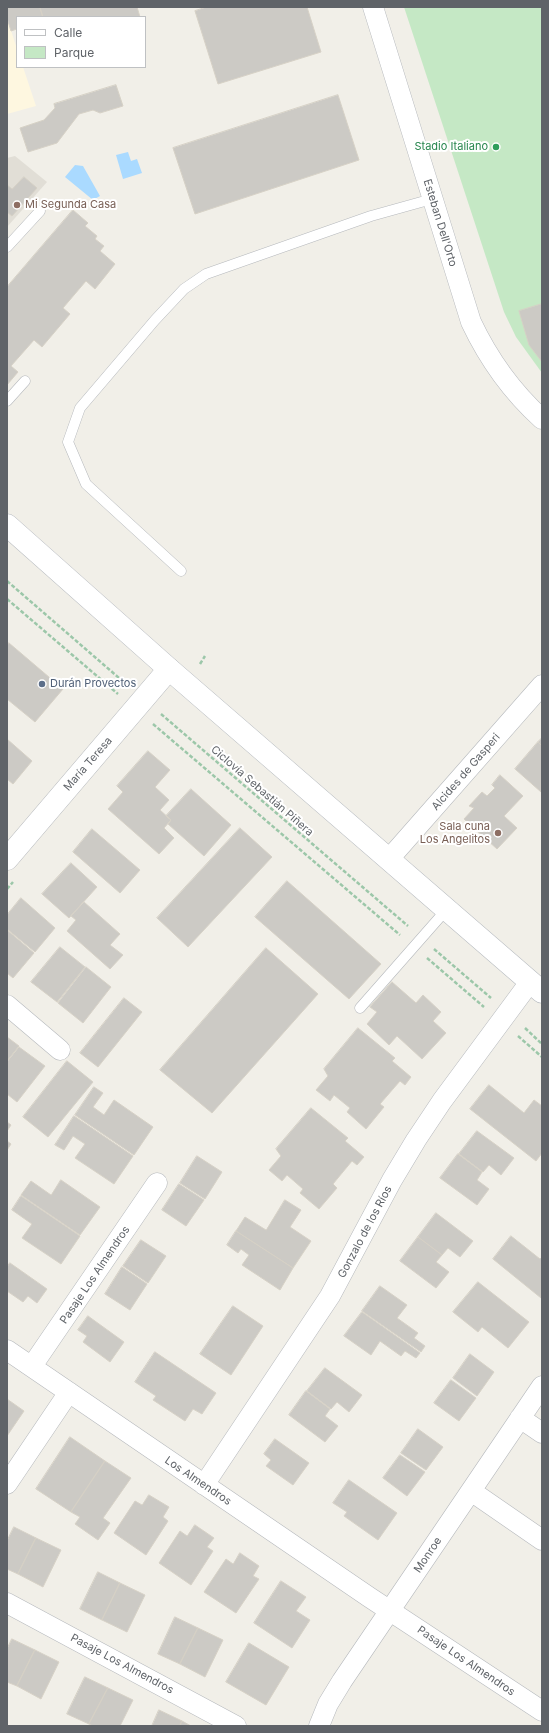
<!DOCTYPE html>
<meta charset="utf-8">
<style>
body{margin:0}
#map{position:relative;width:549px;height:1733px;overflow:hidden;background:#f1efe8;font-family:Inter,sans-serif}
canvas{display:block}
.frame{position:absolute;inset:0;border:8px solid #5f6368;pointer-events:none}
.legend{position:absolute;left:16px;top:16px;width:130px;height:52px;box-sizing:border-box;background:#fff;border:1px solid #bfc1c3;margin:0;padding:5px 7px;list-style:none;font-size:12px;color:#5f6368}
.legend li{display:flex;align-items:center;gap:8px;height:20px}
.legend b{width:20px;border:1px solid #bfc1c3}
</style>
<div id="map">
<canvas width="549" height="1733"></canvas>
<div class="frame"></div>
<ul class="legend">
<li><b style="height:5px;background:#fff"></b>Calle</li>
<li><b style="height:11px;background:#c5e8c5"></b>Parque</li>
</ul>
</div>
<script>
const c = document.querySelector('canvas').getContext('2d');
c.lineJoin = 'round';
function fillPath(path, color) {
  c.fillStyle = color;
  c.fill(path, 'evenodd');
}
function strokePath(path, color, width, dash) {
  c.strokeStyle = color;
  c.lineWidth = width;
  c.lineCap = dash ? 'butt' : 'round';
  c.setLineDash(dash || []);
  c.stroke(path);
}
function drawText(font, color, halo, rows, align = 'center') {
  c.font = font + ' Inter,sans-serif';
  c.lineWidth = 4;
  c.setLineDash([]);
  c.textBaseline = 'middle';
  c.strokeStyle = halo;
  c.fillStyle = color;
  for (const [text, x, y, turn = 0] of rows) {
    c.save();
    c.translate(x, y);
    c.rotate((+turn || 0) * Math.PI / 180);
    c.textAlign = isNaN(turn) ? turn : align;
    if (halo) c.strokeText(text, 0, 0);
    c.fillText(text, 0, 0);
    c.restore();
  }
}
fillPath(new Path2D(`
 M7,18L17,49V67H23L36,106L7,114Z`), '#fef7e0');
fillPath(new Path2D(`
 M15,156L47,182L7,227V158Z`), '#e1ded6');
fillPath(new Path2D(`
 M404,7H542V373L516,337L504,312Z`), '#c5e8c5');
fillPath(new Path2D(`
 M128,152L131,161L137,159L142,173L123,179L116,155Z
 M75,165L83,166L100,196L93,200L65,177Z`), '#aadaff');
const building = new Path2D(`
 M7,7H40L43,17H17V29L11,31L7,18Z
 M40,7H137L140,17H43Z
 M207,7H307L321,52L218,84L195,11Z
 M116,85L123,106L100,113L93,110L79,114L57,143L28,152L20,128L44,120L55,108L54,104Z
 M338,95L359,160L195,214L173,148Z
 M24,177L37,188L12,216L7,212V185L12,189Z
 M73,210L88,223L85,226L97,236L95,239L104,246L100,251L115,264L95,289L86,281L63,308L70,314L42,347L34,340L11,366L18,372L7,385V287Z
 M542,304V362L529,345L519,311Z
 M9,643L63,689L35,722L7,699V646Z
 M542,738V746L538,742Z
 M7,739L32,761L13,784L7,779Z
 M538,742L542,746L541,792L515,769Z
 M148,751L170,770L155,787L169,800L160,810L171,820L164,828L174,838L159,854L108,809L123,792L117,786Z
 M500,775L523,796L504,816L517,828L497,849L464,819L474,808L469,806L482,792L487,796L495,788L492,785Z
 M191,789L231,825L204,856L168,824L171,820L166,816Z
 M240,828L272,857L188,947L157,918Z
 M92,829L140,870L120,893L73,852Z
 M71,863L97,887L69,918L42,894Z
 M287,881L381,964L349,999L255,917Z
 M21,898L55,928L35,952L7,929V915Z
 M84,902L120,934L110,945L123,955L110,969L67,931L76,920L71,916Z
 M7,930L34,953L13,978L7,973Z
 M60,947L85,967L57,1002L31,982Z
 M266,948L318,994L212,1113L160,1070Z
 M86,967L111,987L83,1023L58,1003Z
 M392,982L416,1003L423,995L441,1012L433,1021L446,1033L422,1059L397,1036L389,1045L367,1024L377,1012L370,1007Z
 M124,998L142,1012L98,1067L80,1053Z
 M358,1028L395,1058L392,1061L411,1077L405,1085L400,1081L380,1104L384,1107L366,1129L347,1112L350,1108L334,1095L330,1101L316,1090L328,1076L324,1069Z
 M7,1037L19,1046L7,1061Z
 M19,1047L45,1066L17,1102L7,1094V1062Z
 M67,1061L93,1082L48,1137L23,1117Z
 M489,1085L524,1113L534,1100L542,1106V1153L536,1161L470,1109Z
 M94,1087L103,1093L93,1107L104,1115L114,1100L153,1127L134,1155L75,1115Z
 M311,1108L348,1138L345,1141L364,1157L357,1165L352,1161L333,1184L337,1188L319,1209L300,1193L303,1189L287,1175L282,1181L269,1170L281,1156L276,1149Z
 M74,1116L133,1156L114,1184L75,1158L85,1144L73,1136L64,1150L55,1145Z
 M7,1122L11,1125L7,1131Z
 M477,1131L514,1158L501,1175L489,1165L483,1172L459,1154Z
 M7,1141L11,1144L7,1150Z
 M458,1154L482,1172L477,1180L489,1189L477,1205L440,1178Z
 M197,1156L222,1172L205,1199L180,1183Z
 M61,1180L100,1207L80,1235L21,1195L31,1181L51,1195Z
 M179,1184L204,1200L186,1226L162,1210Z
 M21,1196L80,1236L61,1264L22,1238L32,1224L12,1210Z
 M285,1200L301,1210L290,1227L311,1241L293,1268L236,1231L245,1217L266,1230Z
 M436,1213L473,1241L460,1257L448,1248L442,1255L418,1237Z
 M236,1231L293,1268L280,1290L242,1265L249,1255L241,1249L238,1253L227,1245Z
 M511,1236L540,1259L542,1257L541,1298L493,1259Z
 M418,1237L442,1255L436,1262L449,1272L436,1288L400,1261Z
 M141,1240L166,1256L148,1283L123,1266Z
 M10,1263L47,1289L37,1303L28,1296L23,1302L7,1291V1267Z
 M122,1267L147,1284L130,1310L105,1294Z
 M478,1282L529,1322L508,1348L482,1327L478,1332L453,1312Z
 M380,1286L407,1305L397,1318L418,1333L414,1338L425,1346L421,1352L362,1311Z
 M233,1306L263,1326L231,1375L200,1354Z
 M362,1312L420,1353L416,1358L405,1351L401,1356L380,1341L371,1355L344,1336Z
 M88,1316L124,1342L110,1362L83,1342L87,1336L78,1330Z
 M155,1352L216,1393L202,1414L193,1409L185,1421L153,1400L156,1396L135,1382Z
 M470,1354L494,1372L477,1396L453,1378Z
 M325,1368L362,1395L349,1412L337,1402L331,1409L307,1391Z
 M451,1380L476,1398L459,1421L434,1403Z
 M306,1391L330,1409L325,1416L338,1426L325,1442L289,1415Z
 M7,1399L24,1411L7,1436Z
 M418,1429L443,1447L426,1470L401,1453Z
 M70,1437L105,1461L71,1512L36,1489Z
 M275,1439L309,1463L293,1485L266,1466L271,1460L264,1454Z
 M400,1455L425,1472L407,1496L383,1478Z
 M105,1461L131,1478L103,1518L110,1523L98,1540L75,1524L80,1517L71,1512Z
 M349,1480L397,1513L378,1540L344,1516L347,1512L333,1503Z
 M149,1495L169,1507L163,1517L168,1521L146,1555L114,1533L135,1501L142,1505Z
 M195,1525L214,1538L207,1547L213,1551L191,1585L159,1563L180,1531L187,1536Z
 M14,1527L36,1538L18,1574L7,1569V1541Z
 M36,1538L61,1550L43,1587L18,1574Z
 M240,1553L259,1566L253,1576L259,1579L236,1613L204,1592L226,1559L233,1564Z
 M98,1572L120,1583L102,1620L80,1609Z
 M281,1581L306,1597L296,1611L310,1620L292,1648L254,1623Z
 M120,1583L145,1595L127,1632L102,1620Z
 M175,1617L198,1628L180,1664L158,1654Z
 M198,1628L223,1640L205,1677L180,1664Z
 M12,1639L35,1650L17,1686L7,1682V1649Z
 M249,1643L289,1667L266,1705L226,1682Z
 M35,1650L59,1662L41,1699L17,1686Z
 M85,1677L108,1688L89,1724L67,1714Z
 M108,1688L133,1700L120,1726H93L89,1724Z
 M159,1710L182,1721L180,1726H152Z
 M182,1721L191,1726H180Z`);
fillPath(building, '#cccac5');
strokePath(building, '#d6d1c6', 1);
const service = new Path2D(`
 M7,247L40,211
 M7,401L25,381
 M181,571L86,484L68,442L80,408L155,320L184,289L206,274L371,216L432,199
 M360,1008L447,909`);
const minor = new Path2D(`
 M373,7L471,322C489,360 511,391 542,419
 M389,859L542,685
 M7,1005L60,1050
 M7,1350L369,1597L542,1711
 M32,1366L157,1183
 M520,1418L542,1433
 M7,1484L69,1392
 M204,1485L330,1296L392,1180L416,1140L442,1101L530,982
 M471,1491L542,1540
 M7,1603L236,1726
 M319,1726L328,1704L342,1681L542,1386`);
const tertiary = new Path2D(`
 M7,859L169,669`);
const secondary = new Path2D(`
 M7,525L169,669L542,992`);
strokePath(service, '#b5b8bc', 11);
strokePath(minor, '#b5b8bc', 21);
strokePath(tertiary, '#b5b8bc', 23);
strokePath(secondary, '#b6babf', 23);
strokePath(new Path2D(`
 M7,581L126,684
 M7,599L118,694
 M200,664L205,656
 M161,714L408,926
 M153,724L400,935
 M7,889L13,882
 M434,949L491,998
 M427,958L484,1007
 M525,1028L542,1044
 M518,1036L542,1057`), '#9cc7a9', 2.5, [4, 2]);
strokePath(service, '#fff', 10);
strokePath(minor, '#fff', 20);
strokePath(tertiary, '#fff', 22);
strokePath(secondary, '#fff', 22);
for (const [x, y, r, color] of [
 [496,147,4,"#2e9e5b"],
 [17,205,4,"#8d6e63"],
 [42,684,4,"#5c6f8a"],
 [498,833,4,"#8d6e63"]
]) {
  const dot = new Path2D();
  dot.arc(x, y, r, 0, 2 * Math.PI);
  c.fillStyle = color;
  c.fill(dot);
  strokePath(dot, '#fff', 1.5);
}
drawText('11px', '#27864d', '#fff', [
 ["Stadio Italiano",488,147]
], 'right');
drawText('11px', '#785e54', '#fff', [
 ["Mi Segunda Casa",25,205],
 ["Sala cuna",490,827,"right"],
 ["Los Angelitos",490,840,"right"]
], 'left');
drawText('11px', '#5f6368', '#fff', [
 ["Esteban Dell'Orto",440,223,73],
 ["María Teresa",88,764,-49],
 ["Alcides de Gasperi",466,772,-49],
 ["Ciclovía Sebastián Piñera",262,791,41],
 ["Gonzalo de los Ríos",365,1232,-62],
 ["Pasaje Los Almendros",95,1275,-56],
 ["Los Almendros",198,1481,34],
 ["Monroe",428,1555,-56],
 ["Pasaje Los Almendros",466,1661,34],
 ["Pasaje Los Almendros",122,1664,28]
]);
drawText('11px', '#4e5e75', '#fff', [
 ["Durán Provectos",50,684]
], 'left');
</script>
